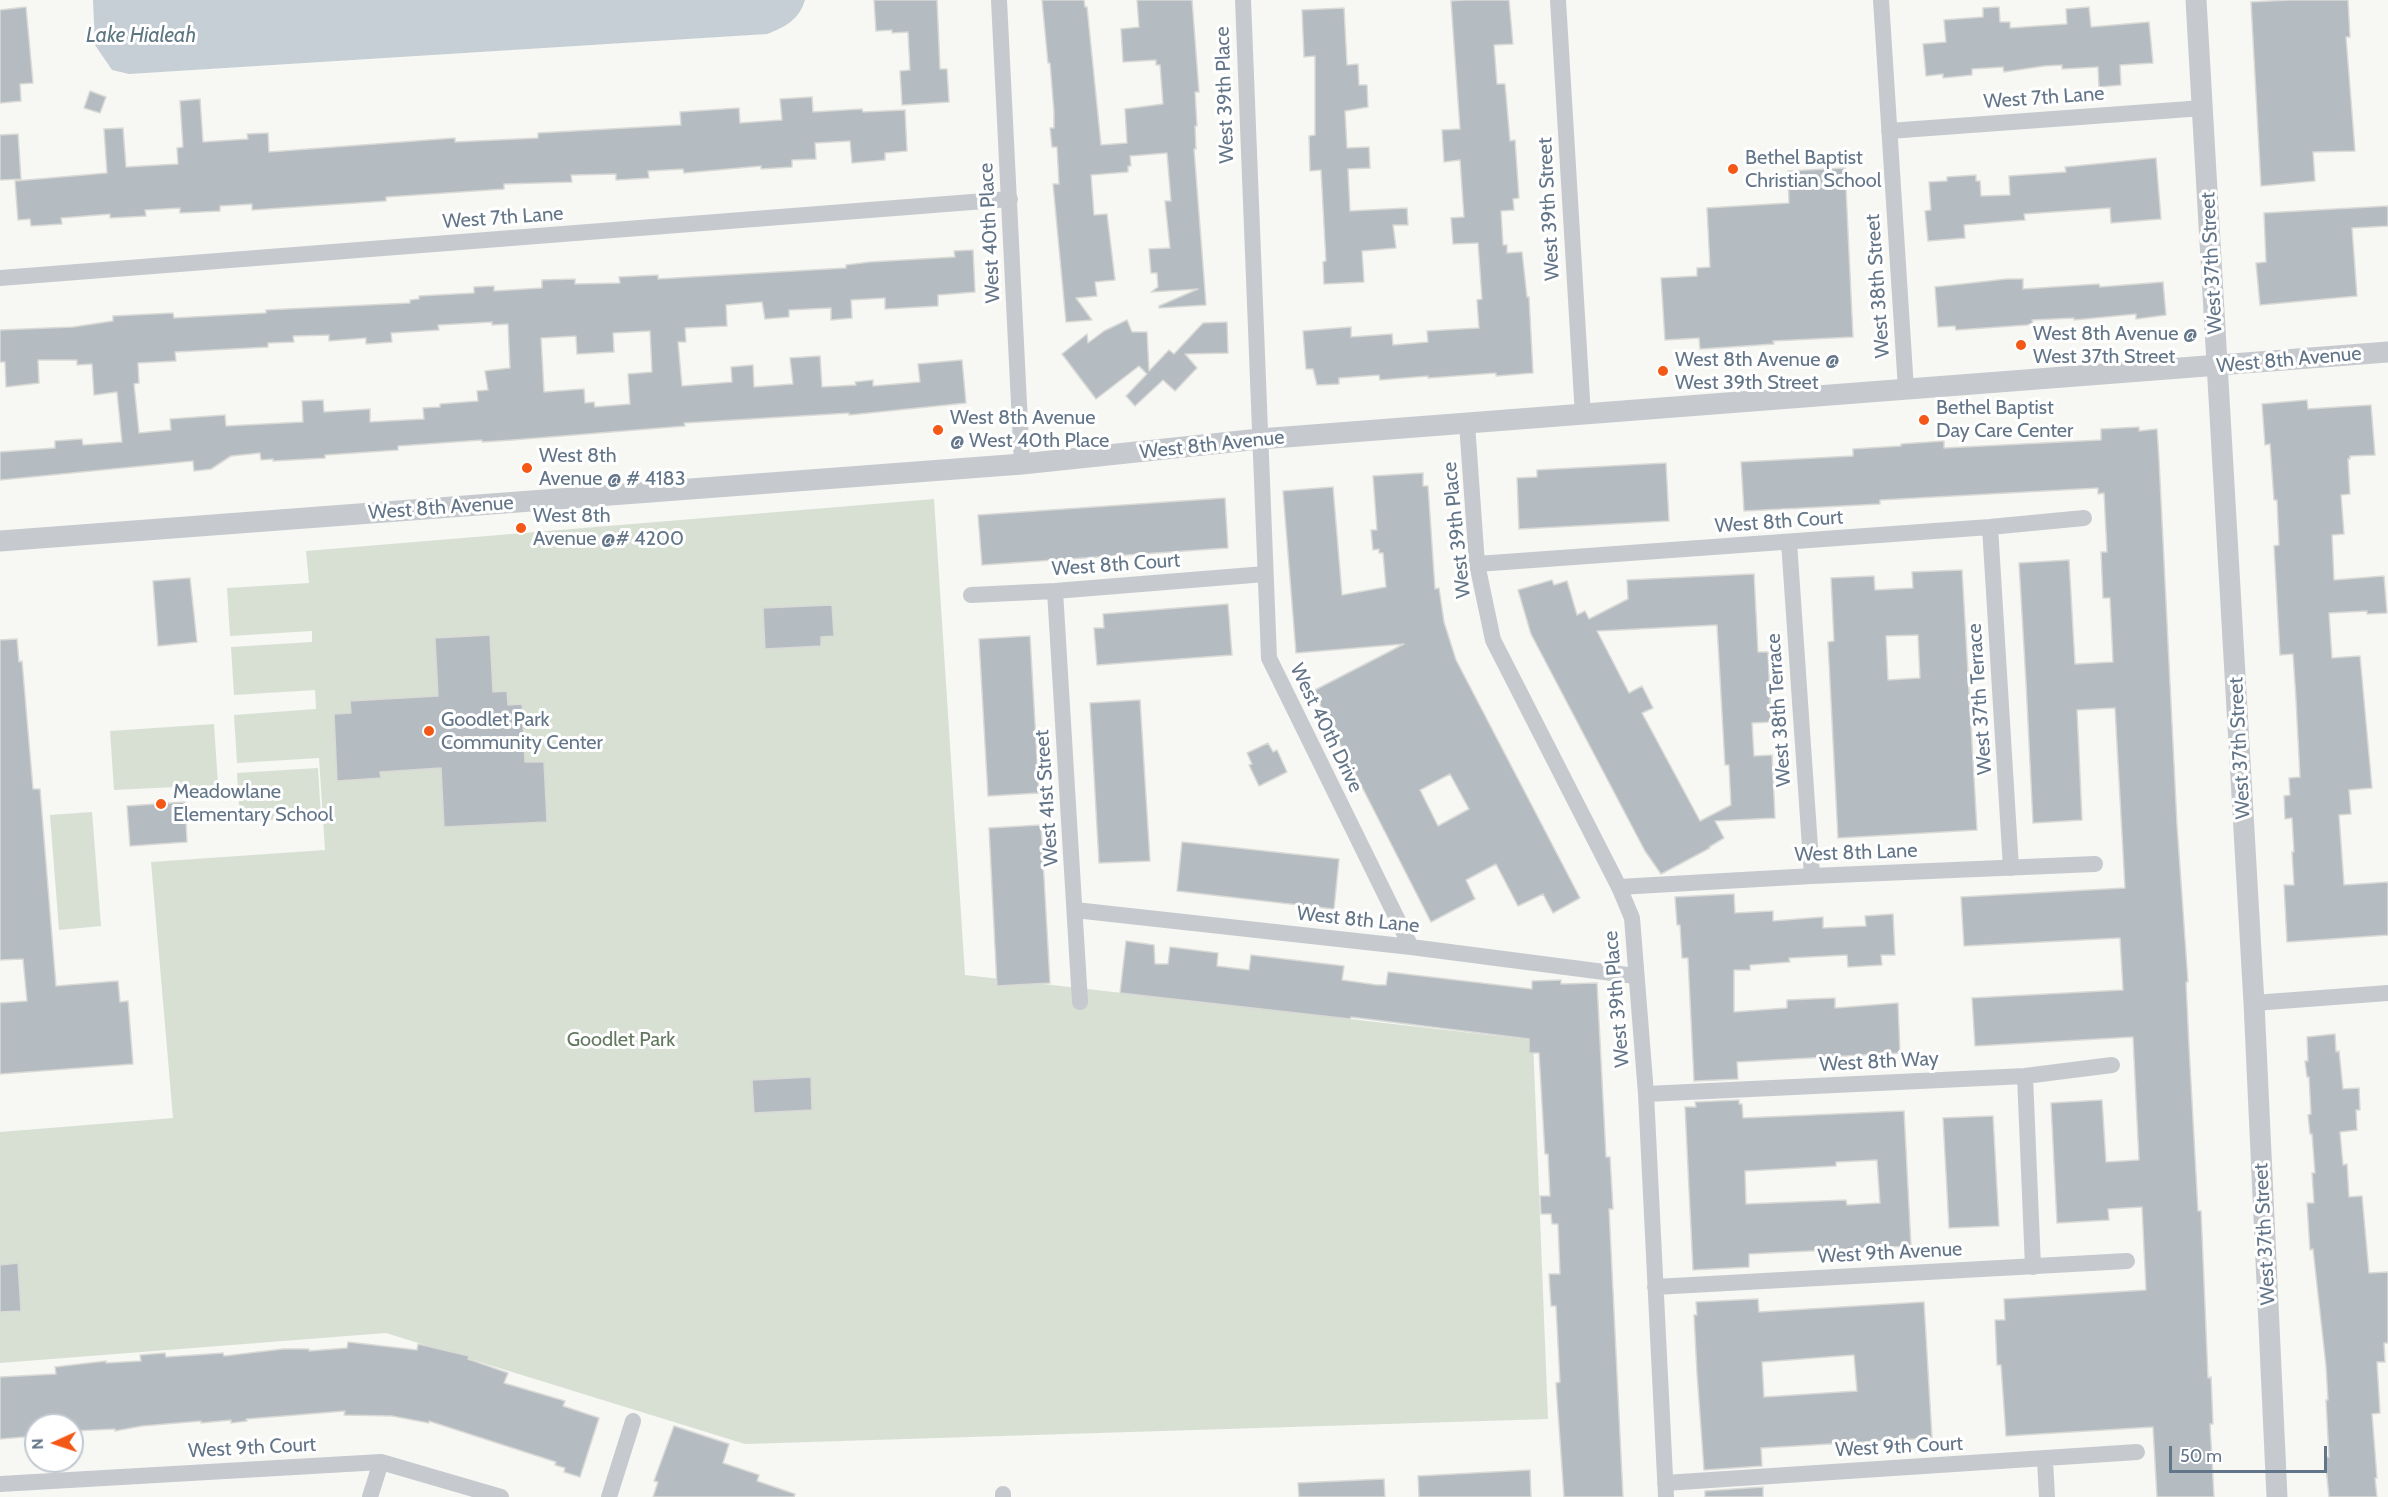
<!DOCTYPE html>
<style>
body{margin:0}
#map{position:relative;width:2388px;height:1497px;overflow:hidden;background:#f7f7f4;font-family:Cabin,sans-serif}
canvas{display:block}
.north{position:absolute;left:24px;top:1413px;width:60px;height:60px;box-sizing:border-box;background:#fff;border:2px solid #c1c8cf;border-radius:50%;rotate:267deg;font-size:16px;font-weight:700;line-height:24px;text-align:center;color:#637588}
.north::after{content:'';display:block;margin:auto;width:21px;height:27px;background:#f45817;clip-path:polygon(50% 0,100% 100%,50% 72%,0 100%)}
.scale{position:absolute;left:2169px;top:1446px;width:158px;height:27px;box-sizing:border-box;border:3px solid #637588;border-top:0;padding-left:8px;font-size:18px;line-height:21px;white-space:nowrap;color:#637588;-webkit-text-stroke:4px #fff;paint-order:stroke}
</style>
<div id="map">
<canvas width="2388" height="1497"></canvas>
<div class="north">N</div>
<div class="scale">50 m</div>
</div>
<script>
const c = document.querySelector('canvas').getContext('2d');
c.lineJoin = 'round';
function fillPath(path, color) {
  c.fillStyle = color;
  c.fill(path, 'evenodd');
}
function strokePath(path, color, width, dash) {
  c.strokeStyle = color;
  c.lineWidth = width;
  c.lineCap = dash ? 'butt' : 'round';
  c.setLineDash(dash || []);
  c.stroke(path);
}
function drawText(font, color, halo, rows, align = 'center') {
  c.font = font + ' Cabin,sans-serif';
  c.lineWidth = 6;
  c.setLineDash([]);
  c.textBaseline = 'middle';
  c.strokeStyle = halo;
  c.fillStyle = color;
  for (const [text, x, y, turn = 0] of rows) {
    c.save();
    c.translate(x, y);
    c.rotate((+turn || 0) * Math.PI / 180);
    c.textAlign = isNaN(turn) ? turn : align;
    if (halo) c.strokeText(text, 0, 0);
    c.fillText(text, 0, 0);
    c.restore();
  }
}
fillPath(new Path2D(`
 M934,499L965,975L1533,1040L1548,1419L745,1444L386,1333L0,1363V1132L173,1118L151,862L325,850L319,758L237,763L234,715L316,709L315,690L234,695L231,647L312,642V631L230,636L227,588L309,583L306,551Z
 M214,724L218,785L114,790L110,731Z
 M318,768L321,817L240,822L237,773Z
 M92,812L101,926L59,930L50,815Z`), '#d8e0d4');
fillPath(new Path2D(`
 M93,0H805C799,20 785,27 767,34L129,74L112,70L95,45Z`), '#c6cfd5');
const building = new Path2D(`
 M874,0H937L940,69H947L949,102L902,105L900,71L910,70L908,32L892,33V30L876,31Z
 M1042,0H1084L1085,7H1087L1101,145L1127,143L1125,109L1163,104L1160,65H1156V60L1123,62L1121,29L1139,27L1137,0H1192L1199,92H1195L1197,126H1195L1196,149H1194L1206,305L1159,308V306L1198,289L1151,292L1158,287L1157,273H1151L1149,249L1170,248L1165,201H1171L1167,153L1130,156L1131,166H1128V172L1091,175L1094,215L1107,214L1115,280L1095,282L1097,296L1076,298L1092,320L1066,322L1053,184H1059L1057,147H1052L1050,128H1054V112L1050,63H1048Z
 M1465,0H1509L1513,44L1494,45L1497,84H1505L1510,141L1515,140L1519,198L1513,199L1514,210L1501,211L1503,245H1507V253L1522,252L1527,297H1529L1533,373L1496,376V373L1428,378V376L1380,380L1379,375L1339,378V384L1317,385L1313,369H1306L1303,331L1351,327V337L1392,334L1393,345L1428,342L1427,331L1479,328L1477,300L1482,299L1478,243L1453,244L1451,218L1464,217L1460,160L1444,162L1442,130L1460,129L1451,1Z
 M2289,0H2348L2350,37H2346L2355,151L2313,152L2315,181L2261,186L2251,2Z
 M26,7L33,83L20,84L21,101L0,103V10Z
 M1999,7L2000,22H2010V28L2067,24L2066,9L2089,7L2091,27L2149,22L2153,63L2120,65L2121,85L2099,87L2098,67L2062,69V65L2044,66L2004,72L2003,67L1972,69V75L1943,78V74L1926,76L1923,44L1946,42L1944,20L1983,17V8Z
 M1344,8L1347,65L1358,64L1359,85H1367L1368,107L1345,111L1347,148L1369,147L1370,168L1348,169L1350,211L1407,208L1408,225H1393L1396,248L1362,251L1364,282L1324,284L1323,262L1326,261L1321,170L1310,171L1309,136L1315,135V56L1304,57L1302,10Z
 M90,91L106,97L100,113L84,108Z
 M812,97L813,112L862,109L863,112L905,110L907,151L885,153V160L852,163L850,141L815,143L816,159L792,160V167L761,169V166L684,173L683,169L648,171L649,178L616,180V174L571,175L572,182L504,184V189L386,197V201L252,210V204L220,206V211L180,213V208L145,210L146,216L110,218V214L61,218L62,224L31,226L30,219L18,220L15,181L107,173L104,129L123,128L126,167L178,164L177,148L183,147L180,101L200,99L203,142L248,139L247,134L268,133L269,152L455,138V142L538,138V133L681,125L680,112L739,108L740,123L782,120L780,99Z
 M18,134L21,179L0,180V135Z
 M2156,158L2161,219L2111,223L2110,208L2024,214L2025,220L1964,225L1965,238L1928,241L1925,211L1931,210L1929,182L1947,181V177L1976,175V181H1980L1981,196L2010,195L2009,176L2066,172L2065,167Z
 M1845,168L1853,337L1773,341L1774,344L1700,349L1699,338L1665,340L1661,278L1697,276V268L1710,267L1707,208L1789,203L1788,171Z
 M2388,206V226L2352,228L2357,296L2260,305L2256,263L2266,262L2264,213Z
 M973,250L975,292L938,295V306L885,309V298L851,300L852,318L831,320V308L789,310V317L765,319L762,302L726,305L727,326L685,328L686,342H678L682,386L732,382L731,367L753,365L754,387L793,384L790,358L820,356L822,387L856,385L855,382L873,380V386L920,382L918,364L962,360L966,403L849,415V413L684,423L685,426L512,440L482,442V440L398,446V450L325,455V458L273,461V459L261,460L260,453L231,456L211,469L194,471L193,461L0,480V452L55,448V441L82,439L83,445L122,442L117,392L94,395L92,364L77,365V360H38L39,383L6,387L5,362H0V330L73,327L113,321V316L173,313L174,318L266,313V310L410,303V300L419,299V296L474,293V287L494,286V291L542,288V280L575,279V284L620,283L619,277L658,275V279L846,268V265L870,262L955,257L954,251ZM492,322V325L508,324L510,368L485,371L488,390L477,391L478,401L440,404V407L423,408L424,419L370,422V409L324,412L323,400L302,401L303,422L226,426L225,415L170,419L171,430L139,433L134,384L139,383L138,363L176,361L175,352L268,347V343L294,342L293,336L329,335V341L366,338V344L392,342L391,333L439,330L438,325ZM650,331L652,372L628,374L630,404L595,407L594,402L585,403L584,389L544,392L541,338L576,336L577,354L614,352L613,333Z
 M2007,279H2023V289L2099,284L2100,287L2163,282L2166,315L2136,319V314L2074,320V318L2032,320L2033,323L2027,325L1956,330L1955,326L1938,327L1935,287Z
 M1127,320L1132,332H1147L1149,371L1169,350L1174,354L1203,323L1227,322L1228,353L1185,354L1197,368L1175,391L1163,380L1135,406L1126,396L1147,374L1139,366L1096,399L1062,354L1087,334L1088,343L1104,331Z
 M2307,400L2308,409L2371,405L2375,455L2350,456V459H2348L2350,494L2341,495L2344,534L2332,535L2334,580L2384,576L2387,613L2367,614V611L2329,613L2332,658L2360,656L2372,788L2349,790L2351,814L2339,815L2344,885L2388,882V935L2287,942L2284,885H2294L2292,852H2294L2292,818L2285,819L2284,796L2290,795L2289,778L2300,777L2296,699L2293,654L2280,655L2274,546L2279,545L2277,500H2274L2270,444L2265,445L2262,404Z
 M2139,427V431L2157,429L2159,460L2177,825L2188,982H2186L2189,1047L2198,1211H2201L2208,1378L2211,1377L2213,1424H2210L2214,1497H2157L2153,1427L2006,1436L2001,1365H1997L1995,1320H2005L2004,1299L2146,1290L2142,1207L2108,1209L2109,1220L2057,1223L2051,1103L2102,1100L2106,1162L2139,1160L2133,1037L1975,1046L1972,998L2123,990L2120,938L1964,946L1961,897L2125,888L2115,708L2077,710L2082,820L2033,823L2026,682L2019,563L2069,560L2075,664L2113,662L2110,598H2103L2101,552H2107L2104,493L2098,494V488L1880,500V504L1744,511L1741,462L1853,456V449L1901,446V444L1944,441V448L2101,440V429Z
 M1666,463L1669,521L1519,529L1517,478L1537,477V470Z
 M1423,473V486H1428L1435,589L1439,588L1444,622L1456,660L1580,898L1553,913L1543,894L1518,906L1496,864L1466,880L1475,899L1431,922L1313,691L1404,644L1296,653L1283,491L1333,487L1342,595L1386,587L1383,553H1379V549L1373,550L1371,530H1377L1373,476ZM1450,774L1469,809L1438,826L1420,790Z
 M1225,498L1228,548L982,565L978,515Z
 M1962,570L1977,830L1838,838L1828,642L1834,641L1831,578L1874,576L1875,590L1913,588L1912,572ZM1918,635L1920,678L1888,680L1886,636Z
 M1754,574L1758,652H1768L1771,722L1752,723L1754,756L1772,755L1775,818L1715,821L1724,838L1709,847L1710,848L1661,874L1645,851L1531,634L1518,590L1552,580L1554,585L1567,581L1577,615L1585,611L1589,619L1628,599L1627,580ZM1717,625L1725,765H1729L1731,805L1700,821L1642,713L1653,708L1642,686L1629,693L1597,631Z
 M190,578L197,642L158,646L153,581Z
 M1228,604L1232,655L1097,665L1094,628H1104L1103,614Z
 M832,605L834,636L821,637V646L765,649L763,608Z
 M490,635L493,692L507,691L508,705L522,704L525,762H544L547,822L444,827L441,768L380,772L381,778L337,781L334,714L351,713L350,701L438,696L435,638Z
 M1030,636L1039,793L988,796L979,639Z
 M17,639L19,662L22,661L33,789H40L56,986L118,981L120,1002L128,1001L133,1064L0,1074V1003L27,1001L23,959L0,960V640Z
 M1140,700L1150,861L1099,863L1090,703Z
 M1268,743L1273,752L1277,750L1287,772L1259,786L1249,765L1252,764L1247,753Z
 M185,802L187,842L130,846L127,806Z
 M1041,825L1050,983L997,986L989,828Z
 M1182,842L1339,859L1334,909L1177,891Z
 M1734,894L1735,913L1773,911V921L1823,917V928L1866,926L1865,916L1893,914L1895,955H1881L1882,965L1848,967L1847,955L1789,958L1790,962L1750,965V970H1734V1012L1787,1008V1000L1835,998V1008L1898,1003L1900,1053L1737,1062L1738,1079L1694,1081L1688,958H1682L1680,925H1677L1675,897Z
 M1126,941L1154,945L1155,964H1168L1170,947L1218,953L1217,966L1249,970L1251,955L1344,966L1342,980L1377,985H1386L1388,972L1532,989V981L1561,980V984L1597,983L1606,1157H1610L1613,1209H1609L1623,1497H1564L1556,1383L1560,1382L1556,1306H1551L1549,1274H1560L1558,1224H1552L1551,1214H1541L1540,1196H1550L1548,1154H1545L1539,1053H1529V1039L1351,1017L1350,1019L1120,993Z
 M2335,1034L2336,1052L2339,1051L2343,1089L2359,1088L2360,1110H2356L2357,1130L2340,1132L2343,1165L2347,1164L2349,1197L2362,1196L2369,1273L2388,1272V1343H2384L2385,1362H2377L2380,1413L2372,1414L2377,1478H2375L2377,1497H2329L2325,1457H2329L2326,1400H2328L2326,1366L2313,1249L2310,1250L2307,1203H2314L2312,1173H2315L2312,1134H2310L2308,1115L2311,1114L2309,1077H2307L2305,1061H2308L2307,1037Z
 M811,1077L812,1110L754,1113L752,1080Z
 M1739,1100V1104H1742L1743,1118L1904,1111L1911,1246L1749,1254V1267L1693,1270L1685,1107H1696L1695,1102ZM1877,1160L1880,1203L1847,1205L1846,1200L1746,1204L1745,1171L1836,1166V1162Z
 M1993,1116L1999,1226L1949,1228L1943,1118Z
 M18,1263L21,1311L0,1312V1265Z
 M1758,1299L1759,1312L1924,1302L1932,1438L1761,1448L1762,1466L1704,1470L1697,1373L1694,1315H1697L1696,1302ZM1854,1355L1857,1391L1764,1397L1762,1362Z
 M348,1342L417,1350L418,1344L469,1356L468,1359L508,1373L504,1383L565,1401L563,1406L599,1418L580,1477L564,1472L565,1468L555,1465L556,1462L429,1421V1423L392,1416L344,1415L345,1411L246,1419L247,1421L231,1423V1420L201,1423V1421L142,1426L115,1431V1429L72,1431V1425H36V1436L0,1439V1377L56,1374L55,1367L106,1361V1363L141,1361L140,1355L165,1353L166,1357L223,1353L224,1356L283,1349H309V1351L347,1348Z
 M674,1426L729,1444L723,1463L759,1475L757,1481L795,1494L794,1497H653L658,1482L654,1481Z
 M1530,1470L1531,1497H1419L1418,1476Z
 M1384,1479L1385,1497H1299L1298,1483Z
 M1763,1487V1497H1705V1491Z`);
fillPath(building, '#b4bbc1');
strokePath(building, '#d9d9d6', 1.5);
strokePath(new Path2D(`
 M999,0L1022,464
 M1243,0L1269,658L1411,947
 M1558,0L1583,416
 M1881,0L1906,389
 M1889,131L2203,108
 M0,278L1010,199
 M1467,424L1477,564L1493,640L1619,887L1632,918L1646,1094L1666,1497
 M1990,527L2011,868
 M1789,542L1812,876
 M1477,564L1990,527L2084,518
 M1055,591L1080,1002
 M971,595L1055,591L1265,574
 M1619,887L1812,876L2095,864
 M1075,910L1411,947L1635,976
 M2254,1003L2388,993
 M2025,1076L2033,1267
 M1646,1094L2025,1076L2112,1065
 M1655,1287L2127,1261
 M2045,1460L2047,1497
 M1665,1483L2137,1452
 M0,1484L381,1462L501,1497
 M1003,1494V1497
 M370,1497L381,1462
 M609,1497L633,1421`), '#c6cace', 16);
strokePath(new Path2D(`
 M2196,0L2254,1003L2277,1497
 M0,541L1022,464L1260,439L2388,352`), '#c6cace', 21);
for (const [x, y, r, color] of [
 [1733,169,6,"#f45817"],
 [2021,345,6,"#f45817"],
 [1663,371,6,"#f45817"],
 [1924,420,6,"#f45817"],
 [938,430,6,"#f45817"],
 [527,468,6,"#f45817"],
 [521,528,6,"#f45817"],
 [429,731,6,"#f45817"],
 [161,804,6,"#f45817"]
]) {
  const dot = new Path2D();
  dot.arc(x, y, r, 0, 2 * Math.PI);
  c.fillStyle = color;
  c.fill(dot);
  strokePath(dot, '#fff', 2);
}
drawText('20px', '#637588', '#fff', [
 ["West 39th Place",1225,95,-92],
 ["West 7th Lane",2044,98,-4],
 ["West 39th Street",1549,209,-93],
 ["West 7th Lane",503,218,-4],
 ["West 40th Place",990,233,-93],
 ["West 37th Street",2212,263,-93],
 ["West 38th Street",1878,286,-94],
 ["West 8th Avenue",2289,360,-5],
 ["West 8th Avenue",1212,445,-6],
 ["West 8th Avenue",441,508,-4],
 ["West 8th Court",1779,522,-4],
 ["West 39th Place",1457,530,-96],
 ["West 8th Court",1116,565,-4],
 ["West 37th Terrace",1980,699,-94],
 ["West 38th Terrace",1779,710,-94],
 ["West 40th Drive",1326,728,64],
 ["West 37th Street",2240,748,-93],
 ["West 41st Street",1047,798,-94],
 ["West 8th Lane",1856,853,-2],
 ["West 8th Lane",1358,920,6],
 ["West 39th Place",1617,999,-95],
 ["West 8th Way",1879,1062,-3],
 ["West 37th Street",2265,1234,-93],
 ["West 9th Avenue",1890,1253,-3],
 ["West 9th Court",1899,1447,-3],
 ["West 9th Court",252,1448,-3]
]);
drawText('20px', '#637588', '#fff', [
 ["Bethel Baptist",1745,158],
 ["Christian School",1745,181],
 ["West 8th Avenue @",2033,334],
 ["West 37th Street",2033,357],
 ["West 8th Avenue @",1675,360],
 ["West 39th Street",1675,383],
 ["Bethel Baptist",1936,408],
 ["Day Care Center",1936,431],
 ["West 8th Avenue",950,418],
 ["@ West 40th Place",950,441],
 ["West 8th",539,456],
 ["Avenue @ # 4183",539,479],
 ["West 8th",533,516],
 ["Avenue @# 4200",533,539],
 ["Goodlet Park",441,720],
 ["Community Center",441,743],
 ["Meadowlane",173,792],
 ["Elementary School",173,815]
], 'left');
drawText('20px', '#62795f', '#fff', [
 ["Goodlet Park",621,1040]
]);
drawText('italic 21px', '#5f7783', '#fff', [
 ["Lake Hialeah",141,36]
]);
</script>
